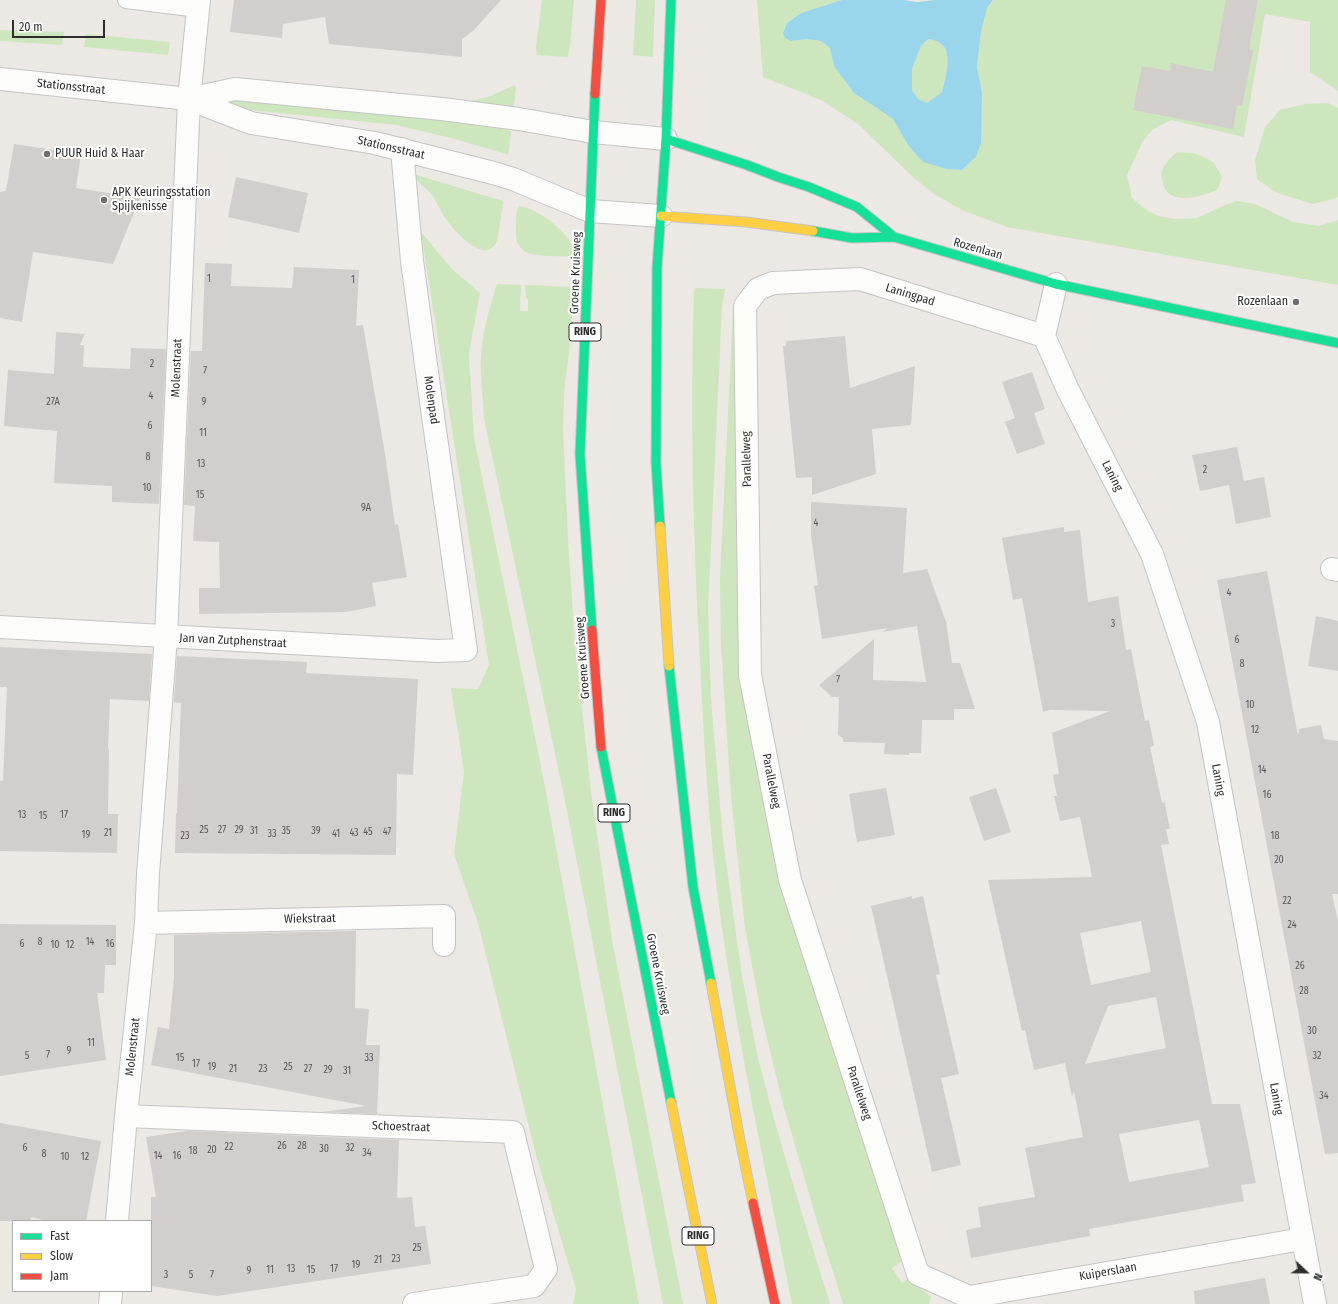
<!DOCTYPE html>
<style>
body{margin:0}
#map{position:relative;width:1338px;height:1304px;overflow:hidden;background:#ece8e4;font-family:"Fira Sans Condensed",sans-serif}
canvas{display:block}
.legend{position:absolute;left:12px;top:1220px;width:140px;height:72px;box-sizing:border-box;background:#fff;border:1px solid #ababab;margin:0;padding:5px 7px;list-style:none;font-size:12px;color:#2e2e2e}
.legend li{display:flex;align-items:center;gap:8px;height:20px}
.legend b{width:20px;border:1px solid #ababab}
.north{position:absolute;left:1286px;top:1252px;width:40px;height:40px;-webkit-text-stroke:3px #fff;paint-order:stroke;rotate:112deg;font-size:11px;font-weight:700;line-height:16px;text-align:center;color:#2e2e2e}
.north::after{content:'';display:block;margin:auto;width:14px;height:18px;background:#2e2e2e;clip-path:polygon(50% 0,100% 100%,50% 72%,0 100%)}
.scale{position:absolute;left:12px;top:20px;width:93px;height:18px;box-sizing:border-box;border:2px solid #2e2e2e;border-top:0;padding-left:5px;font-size:12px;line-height:14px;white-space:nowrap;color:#2e2e2e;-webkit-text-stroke:3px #fff;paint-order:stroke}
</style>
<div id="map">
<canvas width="1338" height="1304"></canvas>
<ul class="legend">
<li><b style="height:5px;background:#16e098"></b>Fast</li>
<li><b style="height:5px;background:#ffcf43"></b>Slow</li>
<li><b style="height:5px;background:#f24e42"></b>Jam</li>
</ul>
<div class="north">N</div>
<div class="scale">20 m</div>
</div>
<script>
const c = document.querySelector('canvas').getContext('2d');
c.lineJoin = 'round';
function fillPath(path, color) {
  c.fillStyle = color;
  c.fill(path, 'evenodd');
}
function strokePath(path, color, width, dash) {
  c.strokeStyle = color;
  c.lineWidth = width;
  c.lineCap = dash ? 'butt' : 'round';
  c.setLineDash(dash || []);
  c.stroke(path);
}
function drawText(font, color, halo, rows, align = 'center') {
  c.font = font + ' "Fira Sans Condensed",sans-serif';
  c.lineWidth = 4;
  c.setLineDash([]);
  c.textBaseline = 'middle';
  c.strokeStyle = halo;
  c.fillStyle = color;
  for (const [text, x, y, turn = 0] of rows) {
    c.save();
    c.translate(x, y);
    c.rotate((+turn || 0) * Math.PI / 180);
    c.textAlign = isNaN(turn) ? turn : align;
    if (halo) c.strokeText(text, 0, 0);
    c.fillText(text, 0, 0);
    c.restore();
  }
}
fillPath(new Path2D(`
 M542,0H574L570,46L568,57L537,55L536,47Z
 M636,0H655L653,57L633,55Z
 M757,0H842L801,13L787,23L791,41L807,39L821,41L830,48L834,66L854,93L893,119L908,145L946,169L962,170L976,157L982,92L977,67L981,32L987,8L993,0H1338V91L1310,72V22L1265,14L1244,137L1171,120L1152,130L1143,141L1127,175L1132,198L1145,209L1156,215L1174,219L1197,218L1225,205L1237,201L1255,204L1293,222L1319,226L1338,220V285L1007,227L962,210L934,194L914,178L858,124L821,100L763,77Z
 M0,30L64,32L62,45L0,41Z
 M86,34L170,42L168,55L84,47Z
 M930,39C933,40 938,41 941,44C953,51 945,81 942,92L927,103L918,100L912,90V69L921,46Z
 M514,85L516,87V89L514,104L513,107L499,108L468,102L491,96Z
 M230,99L419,117L507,130L511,132L509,152L508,154H506L451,138L396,125L231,108L229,105Z
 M1328,103L1338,108V197L1334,199L1312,204L1275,192L1257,179L1255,160L1265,127L1280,110L1305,104Z
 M1177,152L1194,153L1208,159L1214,163L1222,177L1217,190C1204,195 1191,200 1177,197C1167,196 1159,182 1162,171C1164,164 1172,157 1177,152Z
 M410,173L503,201V204L497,241C486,267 454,231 446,219C440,211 437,202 432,195C425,187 417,181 410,173Z
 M519,206C535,207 578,236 573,256C566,257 558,256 551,256C527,255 514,253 516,225C516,219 516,212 519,206Z
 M421,232L452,269L480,293L469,353L474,438L543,776L639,1304H573L576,1289L536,1155L478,923L454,854L464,771L451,688L478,689L489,665Z
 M497,284L521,285L520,311H528V299L526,298L525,285L574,287L570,344L564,394L563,429L568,539L575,645L583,717L591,791L612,940L683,1304H663L565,801L484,418C483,398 480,377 481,357C482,332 490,307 497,284Z
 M695,288L725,289L722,307L708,609L711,699L723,840L742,976L757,1054L774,1119L796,1194L830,1304H792C767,1177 739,1049 721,921C709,834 704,747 700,660C693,537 690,414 694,291Z
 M733,308H738L744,675L835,1045L902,1261L892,1268L902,1283L910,1277L916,1285L931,1297L929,1304H843L817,1221L784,1108L762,1018L745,928L731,796L721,648L720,578Z`), '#cee6be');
fillPath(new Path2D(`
 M842,0H903L917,2L935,0H993L987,8L981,32L977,67L982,92L981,143L976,157L962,170L946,169L923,162L908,145L893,119L854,93L834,66L830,48L821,41L807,39L791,41L785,38L783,33L787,23L801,13ZM929,39C933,40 938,41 941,44C953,51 945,81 942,92L927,103L918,99L912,90V69L921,46Z`), '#99d6ec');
fillPath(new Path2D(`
 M234,0H501L474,30L462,39V57L329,44L325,17L283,24L282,38L230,32Z
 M1226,0H1258L1249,49L1253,50L1242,106L1237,105L1233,129L1133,110L1142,66L1170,71L1171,63L1213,72Z
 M14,144L81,154L76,188L140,198L113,264L33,252L22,322L0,318V192L6,191Z
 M236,177L308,193L299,233L228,217Z
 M205,263L232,264L231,286L263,287L292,288L294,267L359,270L356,326L363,325L385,454L395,525L398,524L407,577L372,583L376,606L346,612L199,614V588H220L219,542L193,541L195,506L184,505L191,351H202Z
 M56,332L85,334L80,345H84L83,367L130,369L131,348L166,349L159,504L112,502V486L54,483L57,431L4,426L8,370L54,374Z
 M845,336L850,388L915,366L911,425L872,429L876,474L812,495V477L796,478L783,346H786V341Z
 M1032,372L1045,409L1034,413L1045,444L1017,454L1005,422L1015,418L1002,382Z
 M1237,447L1244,481L1264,477L1271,517L1236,524L1229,485L1200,491L1192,455Z
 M811,502L907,508L903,573L927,569L946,622L952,663H960L975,709H954V720H922L921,753H909V755L884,754L885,743L843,742V738L838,735L839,697H832L819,685L874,639L873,680L926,682L917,626L882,632L888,628L822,639L814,586L818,585L811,535Z
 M1064,527V532L1080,530L1088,602L1118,596L1126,650L1131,649L1145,721L1149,720L1154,746L1150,747L1162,803L1165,802L1167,815L1170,829H1166L1169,844L1161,845L1212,1104H1240L1256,1183L1241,1185L1244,1201L1089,1229L1090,1236L971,1258L966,1230L981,1227L978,1207L1035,1197L1025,1148L1083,1137L1074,1091L1072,1097L1065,1063L1034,1070L1025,1030L1022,1031L988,880L1092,877L1080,817L1060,821L1054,796H1057L1053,775L1059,774L1052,733L1110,711L1050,710L1043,712L1022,598L1013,600L1002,538ZM1141,921L1151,972L1091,985L1080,933ZM1156,997L1166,1048L1085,1064L1108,1006ZM1199,1120L1209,1167L1129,1182L1119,1134Z
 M1267,571L1298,736L1299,729L1321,725L1324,739L1338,741V894H1332L1338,921V1153L1325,1154L1217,580Z
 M1316,616L1338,621V671L1308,666Z
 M0,647L152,654L149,701L110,699L108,749H109L108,814H118L117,853L0,851V781H3L7,687H0Z
 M177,656L307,662L306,673L418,679L413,775L397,774L396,855L175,853L176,813H177L181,703L174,702Z
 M886,788L895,835L857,842L849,794Z
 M996,788L1011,832L984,841L969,797Z
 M912,896V899L923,896L940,974L936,975L959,1074L941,1078L961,1165L932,1172L871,906Z
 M0,924L116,925V965H105L104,993H97L106,1060L0,1076Z
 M356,931L355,1008L369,1009L366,1045H380L377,1114L323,1112L366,1106L151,1065L158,1027L169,1029L174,978V935Z
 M0,1123L101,1141L86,1221H47L31,1217L30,1221H0Z
 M187,1131L399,1140L397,1198L412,1197L415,1227L425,1226L431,1264L217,1296L151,1286V1197H156L146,1137Z
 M1265,1278L1270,1304H1195L1194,1291Z`), '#d1cecb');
const lane = new Path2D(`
 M126,0L198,9`);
const street = new Path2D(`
 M0,79L189,99L251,123L375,143L497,174L513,179L590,211L661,216
 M189,99L235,89L442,109L519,119L593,132L666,139
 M1056,284L1044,336L1068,390L1152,554L1208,722L1315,1304
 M1044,336L860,279L773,283L758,289L745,306L750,675L790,880L918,1274L969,1297L1302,1239
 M1332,569L1338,570
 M0,627L437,651L466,650L432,409L412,261L402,149
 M146,923L444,916V945
 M126,1116L513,1132L546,1269L534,1286L414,1304
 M117,1221L126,1116L146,923L148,874L166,637L189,99L199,0
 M110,1304L111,1291`);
const fast = new Path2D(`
 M666,139L747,165L778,177L809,187L857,207L894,237
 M813,231L852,238L894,237L1056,284L1338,343
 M660,526L656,463L657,268L666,139L671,0
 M592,630L580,454L595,94
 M669,666L693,887L711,983
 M601,747L671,1102`);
const slow = new Path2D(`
 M661,216L746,222L813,231
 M660,526L669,666
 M711,983L740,1140L753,1203
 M671,1102L712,1304`);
const jam = new Path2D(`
 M595,94L601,0
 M592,630L601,747
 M753,1203L775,1304`);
strokePath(lane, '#c5c4c5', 18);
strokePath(street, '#c5c4c5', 24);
strokePath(fast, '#c5c4c5', 11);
strokePath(slow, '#c5c4c5', 11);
strokePath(jam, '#c5c4c5', 11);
strokePath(lane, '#fcfcfb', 16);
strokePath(street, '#fcfcfb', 22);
strokePath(fast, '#16e098', 9);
strokePath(slow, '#ffcf43', 9);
strokePath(jam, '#f24e42', 9);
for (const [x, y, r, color] of [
 [47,154,4,"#706f6e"],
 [104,200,4,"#706f6e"],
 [1296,302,4,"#706f6e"]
]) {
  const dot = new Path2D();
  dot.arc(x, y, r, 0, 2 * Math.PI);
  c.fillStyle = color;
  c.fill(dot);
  strokePath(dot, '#fff', 1.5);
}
drawText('10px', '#585857', null, [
 ["1",209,279],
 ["1",353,280],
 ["2",152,364],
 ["7",205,371],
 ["4",151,396],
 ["27A",53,402],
 ["9",204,402],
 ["6",150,426],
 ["11",203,433],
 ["8",148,457],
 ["13",201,464],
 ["2",1205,470],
 ["10",147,488],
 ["15",200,495],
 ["9A",366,508],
 ["4",816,523],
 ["4",1229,593],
 ["3",1113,624],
 ["6",1237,640],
 ["8",1242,664],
 ["7",838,680],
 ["10",1250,705],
 ["12",1255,730],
 ["14",1262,770],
 ["16",1267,795],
 ["13",22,815],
 ["17",64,815],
 ["15",43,816],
 ["25",204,830],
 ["27",222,830],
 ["29",239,830],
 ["31",254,831],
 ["35",286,831],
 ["39",316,831],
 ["45",368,832],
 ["47",387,832],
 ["21",108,833],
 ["43",354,833],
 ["33",272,834],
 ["41",336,834],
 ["19",86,835],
 ["23",185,836],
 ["18",1275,836],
 ["20",1279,860],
 ["22",1287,901],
 ["24",1292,925],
 ["8",40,942],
 ["14",90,942],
 ["6",22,944],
 ["16",110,944],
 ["10",55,945],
 ["12",70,945],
 ["26",1300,966],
 ["28",1304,991],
 ["30",1312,1031],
 ["11",91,1043],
 ["9",69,1051],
 ["7",48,1055],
 ["5",27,1056],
 ["32",1317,1056],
 ["15",180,1058],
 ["33",369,1058],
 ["17",196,1064],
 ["19",212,1067],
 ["25",288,1067],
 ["21",233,1069],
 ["23",263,1069],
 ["27",308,1069],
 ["29",328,1070],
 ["31",347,1071],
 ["34",1324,1096],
 ["26",282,1146],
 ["28",302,1146],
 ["22",229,1147],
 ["6",25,1148],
 ["32",350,1148],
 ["30",324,1149],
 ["20",212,1150],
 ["18",193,1151],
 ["34",367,1153],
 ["8",44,1154],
 ["14",158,1156],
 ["16",177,1156],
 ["10",65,1157],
 ["12",85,1157],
 ["25",417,1248],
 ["23",396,1259],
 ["21",378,1260],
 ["19",356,1265],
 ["13",291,1269],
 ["17",334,1269],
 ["11",270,1270],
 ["15",311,1270],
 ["9",249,1271],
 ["3",166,1275],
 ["5",191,1275],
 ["7",212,1275]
]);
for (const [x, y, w] of [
 [585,332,32],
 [614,813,32],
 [698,1236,32]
]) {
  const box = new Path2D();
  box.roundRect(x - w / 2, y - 9, w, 18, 3);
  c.fillStyle = '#fff';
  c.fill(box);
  strokePath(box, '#2e2e2e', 1);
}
drawText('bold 11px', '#2e2e2e', null, [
 ["RING",585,332],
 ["RING",614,813],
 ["RING",698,1236]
]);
drawText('12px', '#2e2e2e', '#fff', [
 ["Stationsstraat",71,87,6],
 ["Stationsstraat",391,148,13],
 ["Rozenlaan",978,249,16],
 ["Groene Kruisweg",576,273,-88],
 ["Laningpad",910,295,17],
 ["Molenstraat",177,368,-88],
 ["Molenpad",431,400,82],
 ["Parallelweg",747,459,-91],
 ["Laning",1112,476,63],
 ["Jan van Zutphenstraat",233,641,3],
 ["Groene Kruisweg",583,658,-94],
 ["Laning",1218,780,80],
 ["Parallelweg",771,781,79],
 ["Wiekstraat",310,919,-1],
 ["Groene Kruisweg",658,974,79],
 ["Molenstraat",133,1047,-84],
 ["Parallelweg",859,1093,72],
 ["Laning",1276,1099,80],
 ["Schoestraat",401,1127,2],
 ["Kuiperslaan",1108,1272,-10]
]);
drawText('12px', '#2e2e2e', '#fff', [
 ["PUUR Huid & Haar",55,154],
 ["APK Keuringsstation",112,193],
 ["Spijkenisse",112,207],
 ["Rozenlaan",1288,302,"right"]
], 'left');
</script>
